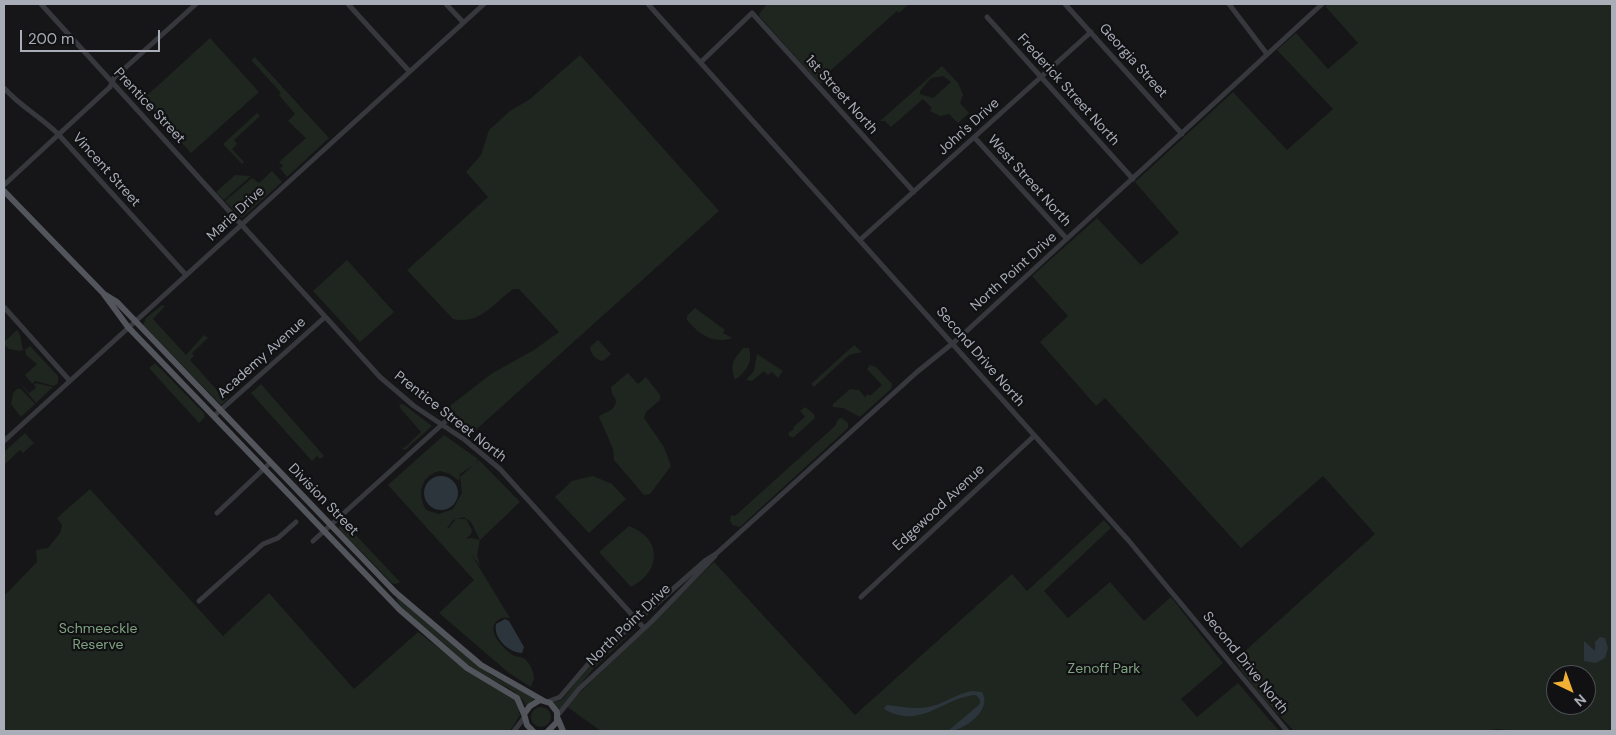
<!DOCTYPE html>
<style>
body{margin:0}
#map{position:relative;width:1616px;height:735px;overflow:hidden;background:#161618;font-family:"DM Sans",sans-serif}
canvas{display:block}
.frame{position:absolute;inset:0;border:5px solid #a8adb8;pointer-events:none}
.north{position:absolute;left:1546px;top:665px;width:50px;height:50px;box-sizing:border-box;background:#111113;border:1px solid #4d4f55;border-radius:50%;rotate:138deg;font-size:14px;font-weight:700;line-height:20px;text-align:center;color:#a8adb8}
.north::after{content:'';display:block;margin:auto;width:18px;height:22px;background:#f2b134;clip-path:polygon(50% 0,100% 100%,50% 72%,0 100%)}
.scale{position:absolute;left:20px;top:30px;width:140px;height:22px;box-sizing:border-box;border:2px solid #a8adb8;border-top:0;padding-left:6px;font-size:15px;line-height:18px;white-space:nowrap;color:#a8adb8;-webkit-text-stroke:4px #111113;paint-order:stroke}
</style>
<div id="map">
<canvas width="1616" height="735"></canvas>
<div class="frame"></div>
<div class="north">N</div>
<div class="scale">200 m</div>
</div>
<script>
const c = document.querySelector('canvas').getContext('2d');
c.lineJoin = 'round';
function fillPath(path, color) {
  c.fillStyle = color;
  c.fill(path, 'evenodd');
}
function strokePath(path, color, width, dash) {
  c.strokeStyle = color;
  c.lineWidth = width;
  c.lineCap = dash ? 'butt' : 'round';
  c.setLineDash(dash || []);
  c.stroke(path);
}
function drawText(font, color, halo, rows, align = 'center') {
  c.font = font + ' "DM Sans",sans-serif';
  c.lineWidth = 4.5;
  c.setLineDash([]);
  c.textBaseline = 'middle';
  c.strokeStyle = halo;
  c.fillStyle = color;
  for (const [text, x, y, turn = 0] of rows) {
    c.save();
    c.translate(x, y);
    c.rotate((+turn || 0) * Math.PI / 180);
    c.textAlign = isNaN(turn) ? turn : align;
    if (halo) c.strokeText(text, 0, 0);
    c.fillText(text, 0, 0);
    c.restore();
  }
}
fillPath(new Path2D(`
 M767,4H909L899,13L897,11L821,79L823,81L820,84L760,17L759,14Z
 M1328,4H1612V731H1518L1497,729L1483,731H1294L1262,697L1234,661L1375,534L1323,476L1241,548L1105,398L1096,406L1040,342L1068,316L1032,276L1097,218L1141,265L1179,233L1135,182L1233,92L1287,150L1333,109L1277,50L1296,33L1328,69L1358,43L1325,6ZM1556,675H1586V705H1556Z
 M210,38L259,92L191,153L142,100Z
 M580,55L719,211L469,436L455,427L453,420L437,416L491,374L534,350L559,332L519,289H513C494,303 480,325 453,319L407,270L488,197L466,172L481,155L489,130L510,111L530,99Z
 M255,57L329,138L287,177L280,168L283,166L279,162L306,138L288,121L295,114L279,95L281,93L251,60Z
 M942,66L958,83L963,95L960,103L969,113L958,123L949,114L940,116L930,111L932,108L923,99L891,127L885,121H880ZM943,76L951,82L933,98L920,94V91L931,78Z
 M257,113L260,116L234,140L237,144L232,149L244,162L242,164L223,144Z
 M272,171L282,182L243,217H240L225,201L252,178L259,183Z
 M235,175L251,176L224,200L216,192Z
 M347,260L394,312L360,342L313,291Z
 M162,305L165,306L153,319L186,355L204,335L208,338L192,353L194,356L190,360L224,398L228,399L221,405L143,325L146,318Z
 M695,308L725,330L723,333L732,338C713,345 698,333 687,320V316Z
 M17,330L20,335L23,350L20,351L9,349L4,345V342Z
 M598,340L611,354L603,361C596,360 591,355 590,347Z
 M854,345L862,352L849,355L814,387L811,384Z
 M30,346L58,376V383L54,386L35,381L32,384L25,375L37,364L26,355L25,350Z
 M743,348H749C753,364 746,371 735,380C729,361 734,361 743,348Z
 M757,354L783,371L778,378L772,372L768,375L764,371L752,381L746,380L754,371Z
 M155,363L204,413L205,417L199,423L149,368Z
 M870,365L876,367L892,384L891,389L860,417L843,408L833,407V404L850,389L859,390L865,397L868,394L870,396L882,385L867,369Z
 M628,373L638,384L646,377L660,395V400L646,412L644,418L664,447L671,466L650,494L644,495L614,460L613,449L599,417C606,410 615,413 616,400L612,394L611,387Z
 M18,381L29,393L36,388L34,385L36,383L53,387L36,403Z
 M261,384L324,456L320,459L317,456L312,461L251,393Z
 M17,389H21L35,404L21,417L11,404L13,393Z
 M403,404L432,426L405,450L400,447L404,448L421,432L401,409L399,405Z
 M805,407L814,414L815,418L794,437H790L788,433L794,429L793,427L805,417L800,411Z
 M842,418L848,423V428L740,527L732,525L730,520L731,515L735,516L835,426L838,419Z
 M25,433L34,443L23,453L20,450L4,465V452Z
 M444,435L478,459L475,464L460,474L459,481L450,474L440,471C420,476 417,494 426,510L439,514L453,509L462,493L460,477L479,460L520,502L480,540L471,522L464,517L453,520L447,528L448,529L456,519H466L472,530L471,534L466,539L472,538L480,540L477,555L480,566L471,554L510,618C505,617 502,617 498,620C484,630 505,651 515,656C519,657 523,657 526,660C530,664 534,672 534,678L531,687L509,673L439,613L474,580L388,485Z
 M593,476L612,484L626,499L589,533L555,497L572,481Z
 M90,489L223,636L269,593L354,689L418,632L468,670L516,701L520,715L510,731H4V596L37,562L36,550L48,548L60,533L62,525L57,518Z
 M1104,520L1111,528L1044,591L1068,618L1110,582L1144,621L1171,597L1223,663L1181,699L1197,717L1238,683L1279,731H601L566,706L714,562L855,715L1012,574L1027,591Z
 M339,526L352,531L400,582L396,584L392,583L339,529Z
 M629,526C662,538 662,571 631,587L599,552Z
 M396,596L491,675L536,698L526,706C519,688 492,682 476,671C462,662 395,609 396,596Z
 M633,631L593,669L559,711L553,703L563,699L586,669Z
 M531 717a10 10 0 1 1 20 0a10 10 0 1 1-20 0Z`), '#1e261f');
fillPath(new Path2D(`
 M424 493a17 17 0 1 1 34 0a17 17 0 1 1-34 0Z
 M505,619L509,621L524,647L522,653C509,653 493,638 496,624Z
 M1600,637L1605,638L1608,648L1605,658L1596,663L1584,661V641L1595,651V642Z
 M972,691L982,692C993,710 964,731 948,731L980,704V700L976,695C945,696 921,731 884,709L887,705C906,707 921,711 939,704C951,699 960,693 972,691Z`), '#2c353c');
strokePath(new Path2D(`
 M41,4L380,377L414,406L465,440L500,469L644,628
 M348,4L409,71
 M446,4L463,22
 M648,4L1129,541L1287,731
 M1065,4L1182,134
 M1229,4L1267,54
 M987,17L1133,179
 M701,62L752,13L914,192
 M4,88C21,107 41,117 58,134L186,275
 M974,137L1067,239
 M4,185L110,87L114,78L196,4
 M861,239L1091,32
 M4,307L70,381
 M214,416L325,317
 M4,441L484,4
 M217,513L270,463
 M313,541L447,420
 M861,597L1034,436
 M199,601L263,544L278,538L296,522
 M547,702L560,697L589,663L706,560L717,553L917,372L958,339L1322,4
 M558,715L579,689L651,622L715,556
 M514,731L524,718`), '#37383d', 5);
strokePath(new Path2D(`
 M4,191L103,293L128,327L400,610L467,668L517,698L524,714
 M104,294L117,302L395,592L481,665L544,701
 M558,719L563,731
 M533,731L527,725L524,714L530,706L540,700L550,703L557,712V722L548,731`), '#53555c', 6);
drawText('14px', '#a8adb8', '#111113', [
 ["Georgia Street",1133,61,48],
 ["Frederick Street North",1068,90,48],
 ["1st Street North",841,95,48],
 ["Prentice Street",149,106,47],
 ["John's Drive",969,127,-42],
 ["Vincent Street",106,170,48],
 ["West Street North",1029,181,48],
 ["Maria Drive",236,214,-43],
 ["North Point Drive",1014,272,-42],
 ["Second Drive North",980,357,49],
 ["Academy Avenue",262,358,-42],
 ["Prentice Street North",450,417,38],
 ["Division Street",323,500,46],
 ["Edgewood Avenue",939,508,-43],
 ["North Point Drive",629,625,-44],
 ["Second Drive North",1245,663,51]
]);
drawText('14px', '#7fa381', '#111113', [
 ["Schmeeckle",98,629],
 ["Reserve",98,645],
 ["Zenoff Park",1104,669]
]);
</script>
